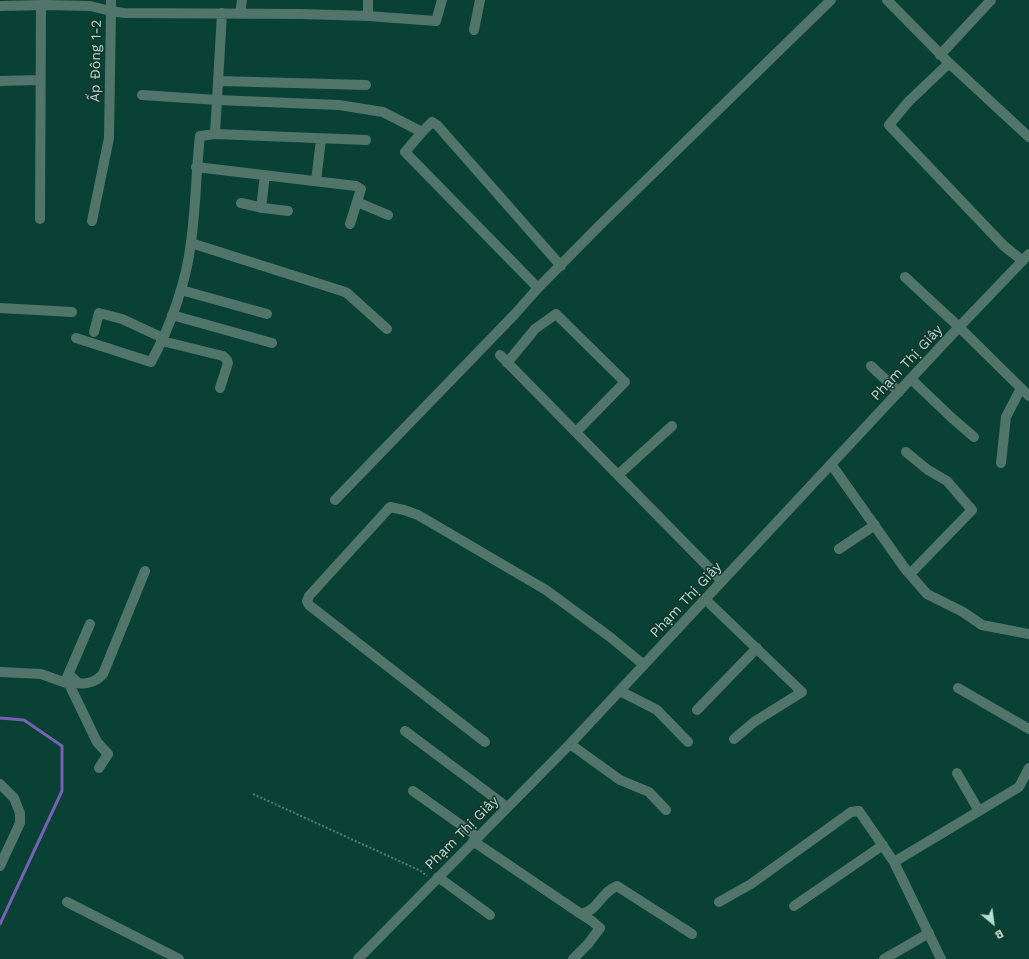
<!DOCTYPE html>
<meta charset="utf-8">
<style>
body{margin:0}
#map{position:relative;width:1029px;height:959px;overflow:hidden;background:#094134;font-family:"Work Sans",sans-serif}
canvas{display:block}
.north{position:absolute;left:973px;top:903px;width:40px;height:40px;-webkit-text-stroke:3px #15332b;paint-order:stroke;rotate:151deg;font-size:11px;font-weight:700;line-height:16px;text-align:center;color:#b3dfd1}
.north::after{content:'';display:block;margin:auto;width:14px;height:18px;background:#b3dfd1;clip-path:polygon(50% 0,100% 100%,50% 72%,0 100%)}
</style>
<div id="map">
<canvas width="1029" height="959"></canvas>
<div class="north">B</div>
</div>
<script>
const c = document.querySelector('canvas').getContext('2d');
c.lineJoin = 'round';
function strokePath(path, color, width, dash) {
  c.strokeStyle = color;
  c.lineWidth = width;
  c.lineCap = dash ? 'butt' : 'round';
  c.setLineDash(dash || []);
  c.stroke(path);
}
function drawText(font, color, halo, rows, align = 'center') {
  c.font = font + ' "Work Sans",sans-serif';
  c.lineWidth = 3;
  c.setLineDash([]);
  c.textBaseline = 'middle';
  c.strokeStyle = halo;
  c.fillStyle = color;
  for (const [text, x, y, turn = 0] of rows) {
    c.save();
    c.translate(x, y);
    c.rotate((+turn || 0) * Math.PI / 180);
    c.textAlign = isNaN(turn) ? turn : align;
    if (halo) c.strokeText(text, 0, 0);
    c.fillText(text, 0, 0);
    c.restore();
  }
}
strokePath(new Path2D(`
 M0,718L24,720L62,746V791L0,924`), '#7661b4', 3);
strokePath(new Path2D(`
 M253,794L421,871L427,876`), '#508376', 2, [2, 2]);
strokePath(new Path2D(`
 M111,0V11L124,13L300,14L368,16L436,21L442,0
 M887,0L949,63
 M0,6L46,5L90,6L111,11L109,138L92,221
 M240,14L242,0
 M368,16V0
 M474,30L480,0
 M940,55L991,0
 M0,81L40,80
 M219,81L366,85
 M142,95L218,100L339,105L383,112L422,132L432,122L437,125L561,266
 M422,132L405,152L538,288
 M215,134L222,13
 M196,167L356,186L361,189L350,224
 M316,181L321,139
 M357,202L388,215
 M241,203L263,208L288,211
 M261,208L265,175
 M40,219L41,5
 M191,243L342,291L347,293L387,329
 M1023,261L1004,246L889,125L909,101L949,63L1029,137
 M905,277L959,327L1029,396
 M181,290L267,314
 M0,308L72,312
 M172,315L272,343
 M94,332L99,313L122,319L163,338
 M76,338L151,362C170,328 187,280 191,242C196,207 196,171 200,136L215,134L366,140
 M162,341L223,356L227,360L228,363L220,388
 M500,355L722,581
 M507,363L535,329L556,314L625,382L576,432
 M871,366L899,392
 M911,379L952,418L974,437
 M906,452L928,470L947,481L972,510L910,574
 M1001,463L1006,417L1021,388
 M831,464L906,570L927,594L963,612L982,625L1029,634
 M618,475L672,426
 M335,500L514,315L538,288L599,226L831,0
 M839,549L875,525
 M705,599L802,692L754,722L734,739
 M0,672L41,674L69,684L97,742L108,754L99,768
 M65,682L90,624
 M69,684L70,680L73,678L78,683C87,685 97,681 103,674L145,571
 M958,688L1029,729
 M620,691L657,710L688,742
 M697,710L757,648
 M405,731L507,807
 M485,742L309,605L307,601L309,596L390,507L404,510L418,515L546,590L610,637L644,665
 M570,744L620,780L649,792L666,810
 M957,773L979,811
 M0,784L14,798L20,813V823L0,866
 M413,791L478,837
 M473,841L581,914C598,911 601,892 617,886L692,934
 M894,862L1019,787L1029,768
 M438,877L490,915
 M67,902L179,959
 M719,902L751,884L851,812L859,811L894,862L941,959
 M794,906L883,845
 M358,959L570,744L959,327L1029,254
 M573,959L588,944L600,928L592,921L581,914
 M884,959L929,933`), '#51756a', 10);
drawText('14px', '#b3dfd1', '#15332b', [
 ["Ấp Đông 1-2",96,61,-89],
 ["Phạm Thị Giây",907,363,-47],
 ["Phạm Thị Giây",686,600,-47],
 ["Phạm Thị Giây",462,833,-45]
]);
</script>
